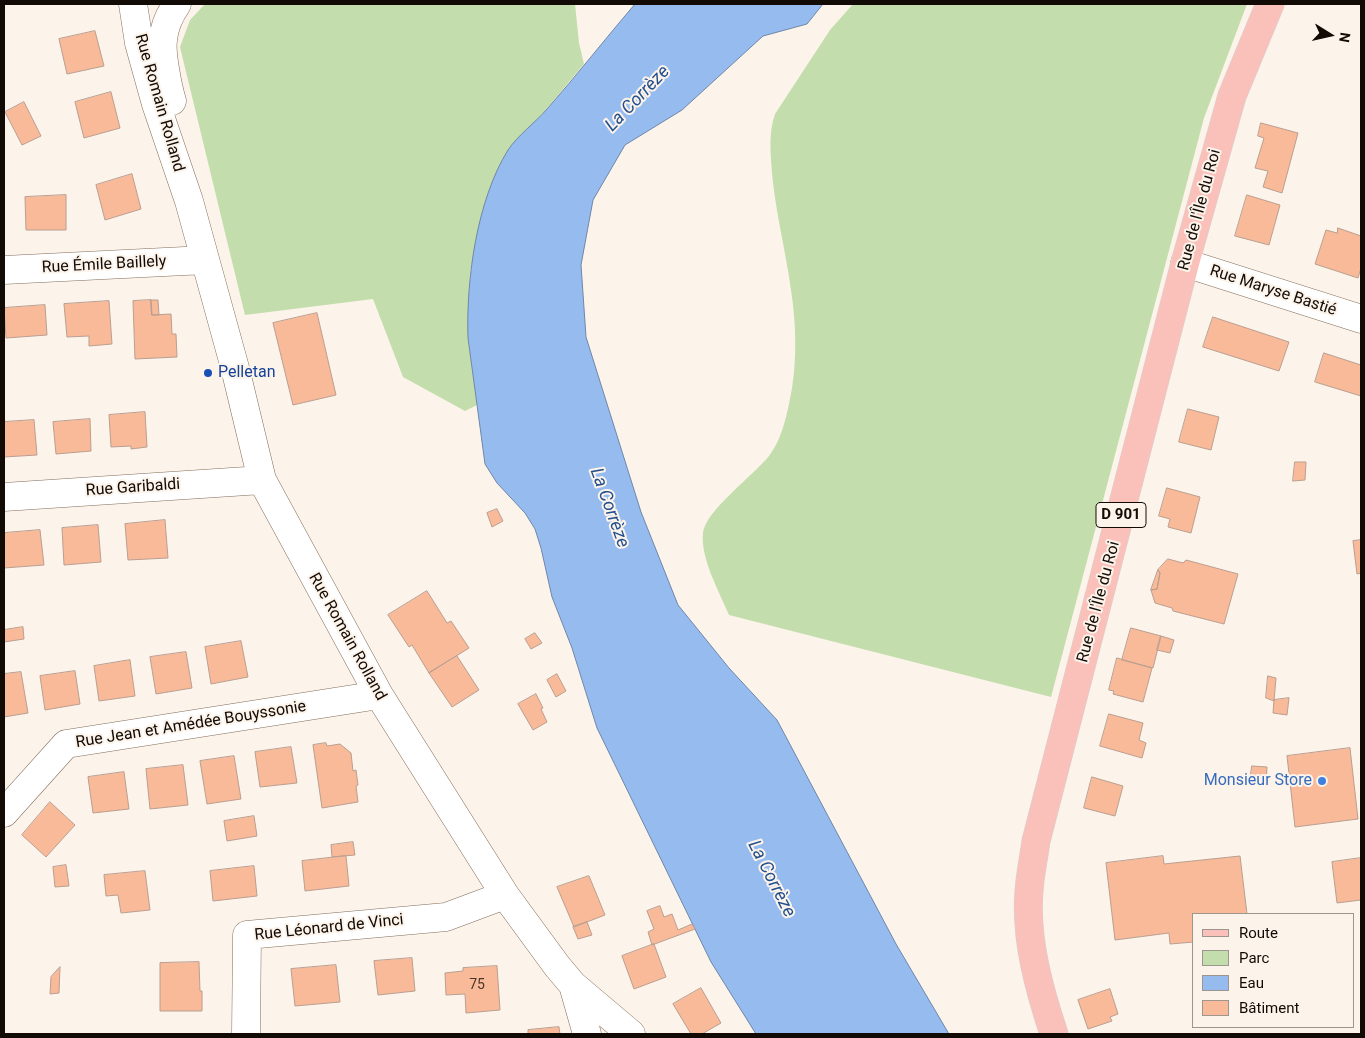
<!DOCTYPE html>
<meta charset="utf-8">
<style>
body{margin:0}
#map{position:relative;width:1365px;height:1038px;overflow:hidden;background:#fcf3ea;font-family:Roboto,sans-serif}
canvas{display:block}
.frame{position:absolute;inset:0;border:5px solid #120a04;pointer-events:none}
.legend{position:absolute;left:1192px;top:913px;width:162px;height:115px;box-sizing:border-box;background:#fcf3ea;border:1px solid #9e968e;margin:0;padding:6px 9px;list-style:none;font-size:15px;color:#120a04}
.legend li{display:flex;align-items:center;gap:10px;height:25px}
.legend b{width:25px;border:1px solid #9e968e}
.north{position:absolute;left:1305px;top:10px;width:50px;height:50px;-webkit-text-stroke:4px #fcf3ea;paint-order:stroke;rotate:100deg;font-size:14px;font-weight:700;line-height:20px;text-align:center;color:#120a04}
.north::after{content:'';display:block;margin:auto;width:18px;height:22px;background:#120a04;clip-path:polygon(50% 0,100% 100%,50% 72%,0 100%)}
</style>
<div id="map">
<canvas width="1365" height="1038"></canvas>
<div class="frame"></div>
<ul class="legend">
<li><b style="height:6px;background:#fac1bb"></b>Route</li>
<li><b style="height:14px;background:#c3deac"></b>Parc</li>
<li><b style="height:14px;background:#96bbef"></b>Eau</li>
<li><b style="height:14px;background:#f8ba98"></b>Bâtiment</li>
</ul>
<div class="north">N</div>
</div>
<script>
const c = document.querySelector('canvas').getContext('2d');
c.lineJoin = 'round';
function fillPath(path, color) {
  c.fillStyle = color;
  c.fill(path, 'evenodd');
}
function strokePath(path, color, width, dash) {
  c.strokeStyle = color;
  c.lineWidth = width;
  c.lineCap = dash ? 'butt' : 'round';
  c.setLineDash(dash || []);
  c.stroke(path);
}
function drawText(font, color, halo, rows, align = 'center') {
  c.font = font + ' Roboto,sans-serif';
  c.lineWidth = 4;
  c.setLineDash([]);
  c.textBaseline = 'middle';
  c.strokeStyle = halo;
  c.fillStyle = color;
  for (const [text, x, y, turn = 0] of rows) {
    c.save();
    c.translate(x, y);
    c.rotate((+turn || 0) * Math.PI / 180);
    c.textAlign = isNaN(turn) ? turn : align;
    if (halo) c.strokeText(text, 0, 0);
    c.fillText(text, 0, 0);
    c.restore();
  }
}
fillPath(new Path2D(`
 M205,4H575L579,43L584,64L501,163L482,216L470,272L468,318V338L477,405L465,411L403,377L373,299L245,315L180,47L190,20Z
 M853,4H1247L1204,118L1051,697L729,615C720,593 700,558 703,533C705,511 754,475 769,456C783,438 788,410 792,388C797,357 796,322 791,290C785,246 773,203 771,159C770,143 770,129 775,114L830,30Z`), '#c3deac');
const water = new Path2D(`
 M635,4H823L807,24L763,36L682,110L625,145L593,200L581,265L586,337L641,512L678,605L729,668L777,720L896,944L949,1034H756L711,962L597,728L572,648L552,597L541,548L535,529L525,513L497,483L485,464L468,338C466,279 477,200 508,150C518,135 535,123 547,109C577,75 605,39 635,4Z`);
fillPath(water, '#96bbef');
strokePath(water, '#6e86a8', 1);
const building = new Path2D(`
 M95,31L104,66L67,74L59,39Z
 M111,92L120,128L84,138L75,102Z
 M24,102L41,136L22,145L5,112Z
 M1261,123L1298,133L1282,193L1263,187L1268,171L1255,168L1264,138L1258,136Z
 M132,174L141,209L105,220L96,185Z
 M66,195V230H26L25,197Z
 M1247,195L1280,205L1269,245L1235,236Z
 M1338,228L1361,236V268L1358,278L1315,264L1326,230L1337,233Z
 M151,300H158L159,315H152Z
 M151,300L152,315L171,314L172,334H176L177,357L135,359L133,301Z
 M109,301L112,344L89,346V336L67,337L64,304Z
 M45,305L47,335L6,338L4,308Z
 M317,313L336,395L293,405L273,323Z
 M1213,317L1289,342L1279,371L1203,347Z
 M1324,353L1361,365V396L1315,382Z
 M1188,409L1219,417L1211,450L1179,442Z
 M145,412L147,447L131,449V446L111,447L109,415Z
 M90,419L91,451L56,454L53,422Z
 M34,420L37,455L4,457V422Z
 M1295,462H1306L1305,480L1293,481Z
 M1167,488L1200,497L1191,533L1168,527L1170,519L1159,516Z
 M497,509L503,521L492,527L487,513Z
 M165,520L168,558L128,560L125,524Z
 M98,525L101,562L64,565L62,528Z
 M40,530L44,565L4,568V533Z
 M1361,540V573L1357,574L1353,541Z
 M1168,559L1183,563L1186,560L1238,574L1224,624L1173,611L1172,608L1155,603L1151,590L1157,589L1160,573L1158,570Z
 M1158,570L1160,573L1157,589L1151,590Z
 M427,591L447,623L451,621L469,648L429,673L412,645L409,647L388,615Z
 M23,627L24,639L4,642V630Z
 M1131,628L1161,636L1153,668L1122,660Z
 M535,633L542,643L531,649L525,639Z
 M1161,636L1174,640L1170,653L1157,650Z
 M241,641L248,677L211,684L205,647Z
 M186,652L192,688L156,694L150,657Z
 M457,656L479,690L452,707L429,673Z
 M1117,658L1152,668L1143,702L1113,694L1114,691L1109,690Z
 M130,660L135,696L99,701L94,666Z
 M75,671L80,704L45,710L40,676Z
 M21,672L28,713L4,717V674Z
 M557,674L566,691L556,697L547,680Z
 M1268,676L1276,678L1274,701L1266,698Z
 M536,694L543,708L541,709L547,722L533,730L518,704Z
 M1289,698L1287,715L1273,713L1274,700Z
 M1109,714L1143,723L1139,740L1146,743L1142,758L1100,746Z
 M326,743L327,746L340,744L351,753L353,771L356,770L358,785L356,786L358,802L322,808L313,745Z
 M291,747L297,783L260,787L255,752Z
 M1350,748L1358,819L1295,827L1287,756Z
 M234,756L241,799L207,804L200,761Z
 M183,765L188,805L150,809L146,769Z
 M1252,766L1267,767L1266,785L1250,782Z
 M124,772L129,809L93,813L88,777Z
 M1092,777L1123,786L1115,816L1084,808Z
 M50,802L75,825L46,857L22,835Z
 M254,816L257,836L227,841L224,821Z
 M353,842L355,855L332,857L331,845Z
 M346,856L349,886L305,891L302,861Z
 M1163,856L1164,864L1240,856L1247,914H1194V942L1170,944L1169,933L1115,940L1106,863Z
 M1361,858V900L1337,903L1332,862Z
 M66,865L69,886L55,887L53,867Z
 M254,866L257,896L213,901L210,871Z
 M145,871L150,910L121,913L118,895L106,896L104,875Z
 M589,876L605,915L574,927L557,887Z
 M660,906L664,917L672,914L678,930L692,924L695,929L652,945L648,932L654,929L647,911Z
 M587,922L592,935L578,939L573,927Z
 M654,944L666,977L634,989L622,956Z
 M412,958L415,991L378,995L374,961Z
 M199,962L200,991H202V1011H160V963Z
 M336,965L340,1002L295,1006L291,969Z
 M497,966L500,1010L466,1013L465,994L446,995L445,973L463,971V968Z
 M60,967L59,993L50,994L51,977Z
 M701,988L721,1023L702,1034H691L673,1004Z
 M1110,989L1118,1014L1110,1017L1112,1021L1088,1029L1078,1000Z
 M559,1027L560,1034H528V1030Z`);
fillPath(building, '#f8ba98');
strokePath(building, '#ba9e90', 1);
const minor = new Path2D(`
 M133,4L139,43L156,104L189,201L235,368L262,480L379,695L505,895L557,966L573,985L587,1034
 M172,101C168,88 161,53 163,40C164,28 170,14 177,4
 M1185,263L1361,319
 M4,270L205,260
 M4,497L262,480
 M4,813L66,744L379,695
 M573,985L631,1034
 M246,1034L247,935L446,917L505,895`);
const primary = new Path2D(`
 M1054,1034C1039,989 1025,938 1029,891C1030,874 1034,857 1036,841L1185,263L1232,96L1270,4`);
strokePath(minor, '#836e5b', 29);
strokePath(primary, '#d4d3d2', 29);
strokePath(minor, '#fff', 28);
strokePath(primary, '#fac1bb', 28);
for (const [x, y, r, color] of [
 [208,373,5,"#1a4fb4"],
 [1322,781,5,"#3f7fe0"]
]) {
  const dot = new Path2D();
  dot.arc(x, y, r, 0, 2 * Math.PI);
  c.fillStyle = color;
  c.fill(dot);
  strokePath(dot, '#fcf3ea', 2);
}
drawText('14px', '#4c3629', null, [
 ["75",477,985]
]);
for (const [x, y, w] of [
 [1121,515,50]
]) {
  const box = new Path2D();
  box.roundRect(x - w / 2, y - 12.5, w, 25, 4);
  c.fillStyle = '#fcf3ea';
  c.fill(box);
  strokePath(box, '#120a04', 1);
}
drawText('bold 15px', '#120a04', null, [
 ["D 901",1121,515]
]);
drawText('16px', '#120a04', '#fcf3ea', [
 ["Rue Romain Rolland",159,103,74],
 ["Rue de l'Île du Roi",1200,210,-75],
 ["Rue Émile Baillely",104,265,-3],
 ["Rue Maryse Bastié",1273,291,18],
 ["Rue Garibaldi",133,488,-4],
 ["Rue de l'Île du Roi",1099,602,-75],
 ["Rue Romain Rolland",347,637,61],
 ["Rue Jean et Amédée Bouyssonie",191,725,-9],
 ["Rue Léonard de Vinci",329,928,-6]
]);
drawText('16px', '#164399', '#fcf3ea', [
 ["Pelletan",218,373]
], 'left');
drawText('16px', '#366cbe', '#fcf3ea', [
 ["Monsieur Store",1312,781]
], 'right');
drawText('italic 18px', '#22508e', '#fcf3ea', [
 ["La Corrèze",638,99,-46],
 ["La Corrèze",609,508,70],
 ["La Corrèze",771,879,63]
]);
</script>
